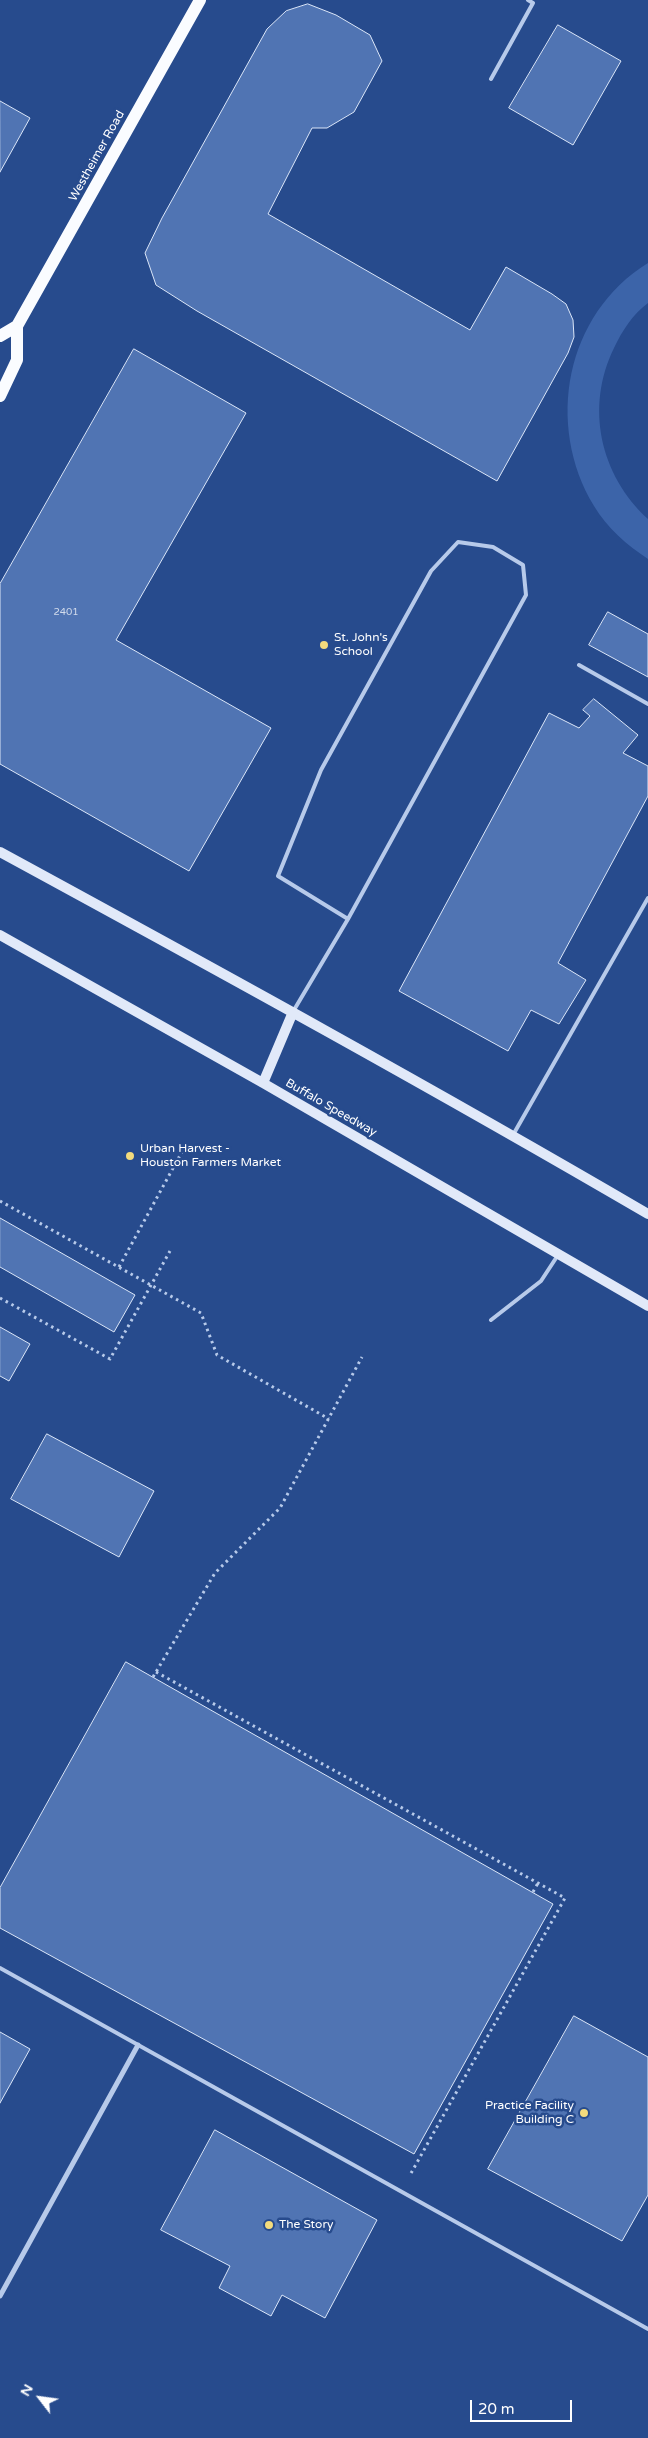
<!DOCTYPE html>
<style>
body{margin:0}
#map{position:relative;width:648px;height:2438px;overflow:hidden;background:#274b8d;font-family:"Varela Round",sans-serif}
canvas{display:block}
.north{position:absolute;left:15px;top:2373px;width:50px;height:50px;-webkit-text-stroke:4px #274b8d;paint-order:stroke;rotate:300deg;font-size:14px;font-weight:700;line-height:20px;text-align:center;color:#fff}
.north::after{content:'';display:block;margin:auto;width:18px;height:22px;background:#fff;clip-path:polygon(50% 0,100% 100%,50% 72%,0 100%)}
.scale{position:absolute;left:470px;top:2400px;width:102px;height:22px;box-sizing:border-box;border:2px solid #fff;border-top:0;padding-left:6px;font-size:15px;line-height:18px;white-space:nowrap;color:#fff;-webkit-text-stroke:4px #274b8d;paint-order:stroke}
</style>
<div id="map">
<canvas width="648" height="2438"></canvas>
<div class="north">N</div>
<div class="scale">20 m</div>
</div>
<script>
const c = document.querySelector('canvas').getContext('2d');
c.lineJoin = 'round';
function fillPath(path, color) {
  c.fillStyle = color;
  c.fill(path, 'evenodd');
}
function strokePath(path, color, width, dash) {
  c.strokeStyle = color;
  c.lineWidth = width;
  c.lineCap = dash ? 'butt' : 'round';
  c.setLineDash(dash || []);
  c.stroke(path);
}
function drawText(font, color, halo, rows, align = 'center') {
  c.font = font + ' "Varela Round",sans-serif';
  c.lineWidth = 5;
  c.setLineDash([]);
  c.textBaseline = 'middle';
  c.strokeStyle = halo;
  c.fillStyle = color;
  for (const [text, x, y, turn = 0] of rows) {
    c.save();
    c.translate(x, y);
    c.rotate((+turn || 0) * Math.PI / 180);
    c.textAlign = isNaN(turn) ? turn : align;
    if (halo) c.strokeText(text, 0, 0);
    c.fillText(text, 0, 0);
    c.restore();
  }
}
fillPath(new Path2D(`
 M648,263V303C633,314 622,331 614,348C585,407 600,475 648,519V559C627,545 607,528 594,506C545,425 565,314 648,263Z`), '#3c64a9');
const building = new Path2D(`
 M308,4L336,15L370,35L382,61L354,112L327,128H312L268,214L470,330L506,267L552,294L566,304L573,320L574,337L568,353L497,481L197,311L156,285L145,253L162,218L267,29L286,11Z
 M558,25L621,61L573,145L509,108Z
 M0,101L30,118L0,172Z
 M134,349L246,413L116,640L271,728L189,871L0,764V584Z
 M608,612L648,634V677L589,645Z
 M594,699L638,735L623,753L648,766V796L558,963L586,980L559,1024L531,1010L508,1051L399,991L549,713L579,728L590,716L583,710Z
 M0,1218L135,1295L114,1332L0,1267Z
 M0,1327L30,1344L9,1381L0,1376Z
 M47,1434L154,1491L119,1557L11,1499Z
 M126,1662L553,1904L414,2154L0,1928V1888Z
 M574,2016L648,2057V2195L622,2241L488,2169Z
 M0,2032L30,2049L0,2103Z
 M215,2130L377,2220L325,2318L282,2295L271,2316L219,2288L230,2266L161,2230Z`);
fillPath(building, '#5074b3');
strokePath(building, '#dbe6f8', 1);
strokePath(new Path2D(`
 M0,1201L201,1313L217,1355L329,1419
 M119,1267L184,1148
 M0,1298L110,1359L170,1251
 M156,1672L565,1898L410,2175
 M153,1677L215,1573L280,1508L362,1357
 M533,1892L538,1883`), '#b7caea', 3, [2.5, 4]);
strokePath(new Path2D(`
 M491,79L533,3L528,0
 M579,665L648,704
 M294,1010L348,919L526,595L523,565L493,547L458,542L431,571L321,770L278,876L348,919
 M513,1135L648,898
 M491,1320L541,1281L558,1255
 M0,1968L648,2329`), '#b7caea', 4);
strokePath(new Path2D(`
 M0,2296L138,2045`), '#b7caea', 5);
strokePath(new Path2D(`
 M0,852C217,970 434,1089 648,1214
 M0,935L263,1083L648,1306
 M263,1083L293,1012`), '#e1e9f9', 10);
strokePath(new Path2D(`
 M0,336L17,326L200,0
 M0,396L17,360V326`), '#fafcff', 12);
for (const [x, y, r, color] of [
 [324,645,5,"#f3db7d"],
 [130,1156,5,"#f3db7d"],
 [584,2113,5,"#f3db7d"],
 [269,2225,5,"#f3db7d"]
]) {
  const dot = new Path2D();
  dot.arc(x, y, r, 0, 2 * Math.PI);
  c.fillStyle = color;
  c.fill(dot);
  strokePath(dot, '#274b8d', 2);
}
drawText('10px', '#d3dcec', null, [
 ["2401",66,612]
]);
drawText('12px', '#fff', '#274b8d', [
 ["Westheimer Road",97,156,-61],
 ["Buffalo Speedway",331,1108,30]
]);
drawText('12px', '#fff', '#274b8d', [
 ["St. John's",334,638],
 ["School",334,652],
 ["Urban Harvest -",140,1149],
 ["Houston Farmers Market",140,1163],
 ["Practice Facility",574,2106,"right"],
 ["Building C",574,2120,"right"],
 ["The Story",279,2225]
], 'left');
</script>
